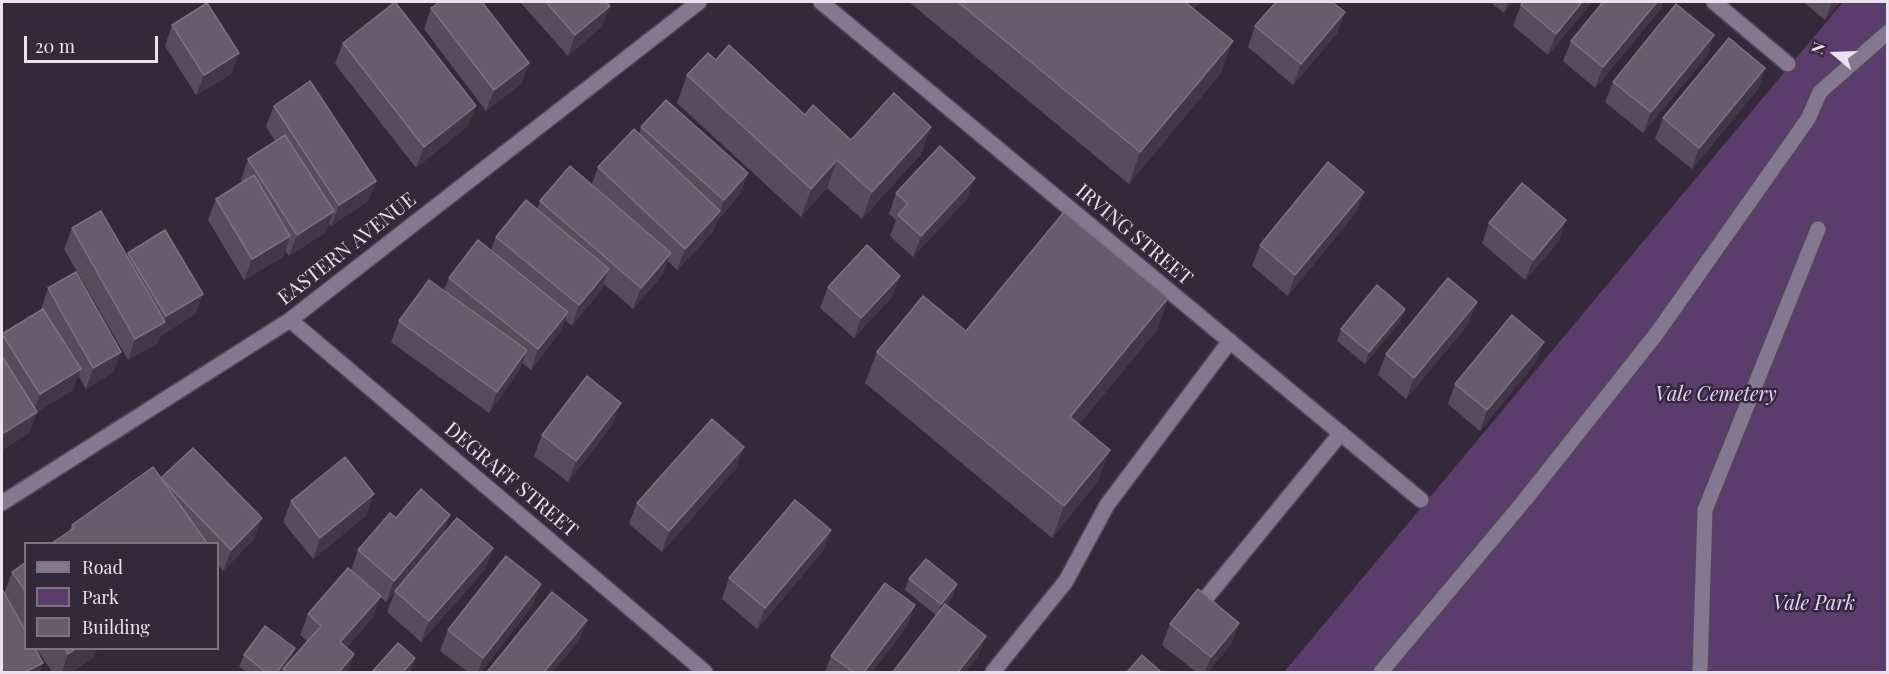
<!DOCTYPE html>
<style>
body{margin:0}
#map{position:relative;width:1889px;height:674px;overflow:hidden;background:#34293b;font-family:"Playfair Display",serif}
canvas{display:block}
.frame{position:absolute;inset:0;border:3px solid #eae3ef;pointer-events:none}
.legend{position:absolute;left:24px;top:542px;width:195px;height:108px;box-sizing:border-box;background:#34293b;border:2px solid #7d7383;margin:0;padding:8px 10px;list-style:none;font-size:18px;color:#eae3ef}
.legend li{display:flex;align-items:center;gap:12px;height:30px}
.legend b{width:30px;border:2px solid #7d7383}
.north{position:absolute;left:1805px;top:24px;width:60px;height:60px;-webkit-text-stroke:4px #34293b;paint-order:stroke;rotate:289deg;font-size:16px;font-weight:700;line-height:24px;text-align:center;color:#eae3ef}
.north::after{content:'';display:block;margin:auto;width:21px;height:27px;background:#eae3ef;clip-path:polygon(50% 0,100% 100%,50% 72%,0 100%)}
.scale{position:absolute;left:24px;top:36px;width:134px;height:27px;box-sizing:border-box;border:3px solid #eae3ef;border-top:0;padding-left:8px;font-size:18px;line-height:21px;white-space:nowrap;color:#eae3ef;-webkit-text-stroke:4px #34293b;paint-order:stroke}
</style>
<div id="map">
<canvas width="1889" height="674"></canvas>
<div class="frame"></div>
<ul class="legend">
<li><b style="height:8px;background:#867790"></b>Road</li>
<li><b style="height:16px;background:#5b3d6d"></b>Park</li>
<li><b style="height:16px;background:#675c6e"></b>Building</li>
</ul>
<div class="north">N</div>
<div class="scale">20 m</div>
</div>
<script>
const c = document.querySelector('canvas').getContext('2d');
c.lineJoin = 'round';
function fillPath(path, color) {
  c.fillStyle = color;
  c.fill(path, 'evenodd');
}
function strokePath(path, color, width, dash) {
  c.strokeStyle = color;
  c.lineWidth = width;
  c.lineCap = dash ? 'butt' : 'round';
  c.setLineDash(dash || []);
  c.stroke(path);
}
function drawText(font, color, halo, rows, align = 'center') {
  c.font = font + ' "Playfair Display",serif';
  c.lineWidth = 5;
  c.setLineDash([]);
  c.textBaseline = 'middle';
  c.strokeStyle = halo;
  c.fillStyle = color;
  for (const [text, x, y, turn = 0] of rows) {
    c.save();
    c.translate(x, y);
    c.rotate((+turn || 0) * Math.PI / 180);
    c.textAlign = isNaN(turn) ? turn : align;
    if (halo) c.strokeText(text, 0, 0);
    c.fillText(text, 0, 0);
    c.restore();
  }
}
fillPath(new Path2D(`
 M1843,2H1887V672H1284Z`), '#5b3d6d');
const minor = new Path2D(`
 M821,2L1421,500
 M1714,2L1788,64
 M290,320L705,672
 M2,503L290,320L699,2
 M1206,598L1341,433
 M993,672L1066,581L1107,505L1230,341
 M1381,672L1524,501L1657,333L1808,119L1820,92L1888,32
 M1700,672L1705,510L1818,229`);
strokePath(minor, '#514758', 18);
strokePath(minor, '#867790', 15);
fillPath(new Path2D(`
 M520,2H606L602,26L568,56Z
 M909,2H1200L1194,9L1221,73L1129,184Z
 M1490,2H1513L1504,13Z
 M1523,2H1592L1548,55L1513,26L1521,5Z
 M1603,2H1663L1660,10L1595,88L1563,61L1571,41Z
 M1803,2H1840L1825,20Z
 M431,8L529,63L521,84L486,111L424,29Z
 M1345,12L1337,33L1293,85L1248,47L1255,26Z
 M172,25L239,53L231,74L196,95L165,46Z
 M1714,35L1707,56L1643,133L1605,102L1613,82Z
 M343,43L468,126L416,168L335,64Z
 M716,60L805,115L851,140L931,127L921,154L862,219L827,188L801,217L677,103L687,75Z
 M1765,68L1758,89L1692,169L1655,139L1663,118Z
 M274,106L376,181L368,201L331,226L329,223L326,232L289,256L285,250L283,257L244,280L208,220L216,199L242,183L241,180L248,159L275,141L266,126Z
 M641,127L748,173L740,194L717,221L713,232L677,270L668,261L663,274L633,309L604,284L601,290L572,326L565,320L560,332L531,370L522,363L519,371L489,413L391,342L399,321L444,290L449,278L491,250L496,237L537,209L540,201L592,184L598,167L639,134Z
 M1364,192L1356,212L1288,296L1252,266L1260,245Z
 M896,193L967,199L913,257L890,236L896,220L889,214Z
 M1489,223L1559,241L1525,280L1482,243Z
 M72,228L127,257L128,253L203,294L195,314L160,336L157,343L128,360L64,249Z
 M828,287L892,297L854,338L820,308Z
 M48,288L121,352L113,372L86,389L78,375L73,390L37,412L29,433L2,450V334L41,310Z
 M1168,298L1157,330L1079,424L1098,481L1052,538L865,383L877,352L966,331Z
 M1405,309L1401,320L1365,364L1337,341L1341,329Z
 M1469,323L1406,399L1378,375L1386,354Z
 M1536,362L1480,431L1448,404L1455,384Z
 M613,424L568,482L534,456L542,435Z
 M736,468L662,552L629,524L637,503Z
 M161,478L254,539L223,571L218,565V543H52L69,532L72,525Z
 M291,501L367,515L313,559L283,522Z
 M396,518L443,535L493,548L485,569L421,642L387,612L395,592L386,602L380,597L373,617L346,648L348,672H282L283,669L308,641L300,635L308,614L351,570L358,550Z
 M823,551L757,629L722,599L729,578Z
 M26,562V648L43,663L39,672H2L4,593L12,572Z
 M909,579L957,584L953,596L946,605L978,657L937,616L905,590Z
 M533,605L481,672H468L440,651L448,630Z
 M1239,623L1231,644L1208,672H1196L1162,645L1170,624Z
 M907,626L872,672H825L831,656Z
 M36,648H97L94,657L72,672H52Z
 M295,648L291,659L281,672H247L239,667L244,655Z`), '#574b5e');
fillPath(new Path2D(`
 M1187,2H1200L1174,33Z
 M1508,2H1513L1504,13Z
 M1582,2H1592L1548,55L1556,34Z
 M1657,2H1663L1660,10L1595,88L1603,67Z
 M1832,2H1840L1825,20Z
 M610,6L602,26L568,56L575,35Z
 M1345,12L1337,33L1293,85L1301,64Z
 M1714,35L1707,56L1643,133L1651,112Z
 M1233,41L1221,73L1129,184L1140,152Z
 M239,53L231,74L196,95L204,75Z
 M529,63L521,84L486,111L494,90Z
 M1765,68L1758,89L1692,169L1699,148Z
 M476,106L468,126L416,168L424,147Z
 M931,127L921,154L862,219L872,192Z
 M837,160L827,188L801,217L811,189Z
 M748,173L740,194L717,221L713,232L677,270L685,249L720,211L724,200Z
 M975,178L967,199L913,257L921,236Z
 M376,181L368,201L331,226L339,205Z
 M1364,192L1356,212L1288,296L1295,275Z
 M334,211L326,232L289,256L297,235Z
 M1566,220L1559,241L1525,280L1533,260Z
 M290,236L283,257L244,280L252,259Z
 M671,253L663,274L633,309L641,288Z
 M609,269L601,290L572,326L579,305Z
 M900,276L892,297L854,338L861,318Z
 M203,294L195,314L160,336L157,343L128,360L135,339L163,323L166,316Z
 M1168,298L1157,330L1059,449L1070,417Z
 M1477,302L1469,323L1406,399L1414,378Z
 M1405,309L1401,320L1365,364L1369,352Z
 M568,312L560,332L531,370L538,349Z
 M1544,342L1536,362L1480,431L1487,410Z
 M527,350L519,371L489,413L497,392Z
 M121,352L113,372L86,389L93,368Z
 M81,369L73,390L37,412L29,433L2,450V434L32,415L40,394Z
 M621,403L613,424L568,482L576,461Z
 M744,447L736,468L662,552L669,531Z
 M1110,450L1098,481L1052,538L1064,506Z
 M374,494L367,515L313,559L320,538Z
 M450,515L443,535L386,602L394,581Z
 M262,518L254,539L223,571L231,550Z
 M831,530L823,551L757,629L765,608Z
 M493,548L485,569L421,642L429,621Z
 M541,584L533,605L481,672H478L483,658Z
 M957,584L953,596L937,616L941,604Z
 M381,596L373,617L333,663L340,642Z
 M915,605L907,626L872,672H864Z
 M587,620L579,641L553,672H544Z
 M1239,623L1231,644L1208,672H1205L1211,657Z
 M986,636L978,657L966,672H958Z
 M77,648H97L94,657L72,672H62L68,654Z
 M295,648L291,659L281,672H277Z
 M354,654L348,672H339Z
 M415,658L411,670L409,672H403Z
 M43,663L39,672H25Z`), '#423749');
const building = new Path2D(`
 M395,2L476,106L424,147L343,43Z
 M440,2H482L529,63L494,90L431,8Z
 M546,2H606L610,6L575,35Z
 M958,2H1185L1233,41L1140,152Z
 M1276,2H1332L1345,12L1301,64L1255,26Z
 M1523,2H1582L1556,34L1521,5Z
 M1603,2H1657L1603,67L1571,41Z
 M207,3L239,53L204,75L172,25Z
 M1676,4L1714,35L1651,112L1613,82Z
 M1729,38L1765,68L1699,148L1663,118Z
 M729,45L805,115L813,105L851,140L894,93L931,127L872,192L837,160L811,189L687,75L708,53L716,60Z
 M310,81L376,181L339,205L274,106Z
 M666,100L748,173L724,200L641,127Z
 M634,129L720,211L685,249L598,167Z
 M285,135L334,211L297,235L248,159Z
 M940,146L975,178L921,236L898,215L908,204L896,193Z
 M1328,162L1364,192L1295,275L1260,245Z
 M570,166L671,253L641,288L540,201Z
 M254,175L290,236L252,259L216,199Z
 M1522,183L1566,220L1533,260L1489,223Z
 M526,200L609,269L579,305L496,237Z
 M101,211L165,322L135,339L72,228Z
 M1064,212L1168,298L1070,417L1110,450L1064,506L877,352L923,296L966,331Z
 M165,230L203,294L166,316L128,253Z
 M478,240L568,312L538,349L449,278Z
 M867,245L900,276L861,318L828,287Z
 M76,272L121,352L93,368L48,288Z
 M1448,278L1477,302L1414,378L1386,354Z
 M429,280L527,350L497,392L399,321Z
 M1377,285L1405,309L1369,352L1341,329Z
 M43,309L81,369L40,394L2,334Z
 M1512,315L1544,342L1487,410L1455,384Z
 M2,356L37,412L2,434Z
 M587,376L621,403L576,461L542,435Z
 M712,419L744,447L669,531L637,503Z
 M193,448L262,518L231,550L161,478Z
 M345,457L374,494L320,538L291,501Z
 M153,467L207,543H52L74,528L72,525Z
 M421,489L450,515L394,581L358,550L390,513L396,518Z
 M795,500L831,530L765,608L729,578Z
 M457,518L493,548L429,621L395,591Z
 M506,556L541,584L483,658L448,630Z
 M926,559L957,584L941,604L909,579Z
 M26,562V592L12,572Z
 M348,568L381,596L340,642L354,654L339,672H287L283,669L321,626L308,614Z
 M885,583L915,605L864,672H853L831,656Z
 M2,589L26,632V648H35L43,663L25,672H2Z
 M1198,589L1239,623L1211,657L1170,624Z
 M552,592L587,620L544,672H487Z
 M945,604L986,636L958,672H893Z
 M265,626L295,648L277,672H266L244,655Z
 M398,643L415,658L403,672H372Z
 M65,648H77L68,654Z
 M1142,655L1161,672H1127Z`);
fillPath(building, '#675c6e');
strokePath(building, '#7b7182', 1.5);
drawText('20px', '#eae3ef', '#34293b', [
 ["IRVING STREET",1134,235,40],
 ["EASTERN AVENUE",347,249,-38],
 ["DEGRAFF STREET",511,480,40]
]);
drawText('italic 20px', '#eccdff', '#34293b', [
 ["Vale Cemetery",1716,395],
 ["Vale Park",1814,604]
]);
</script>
